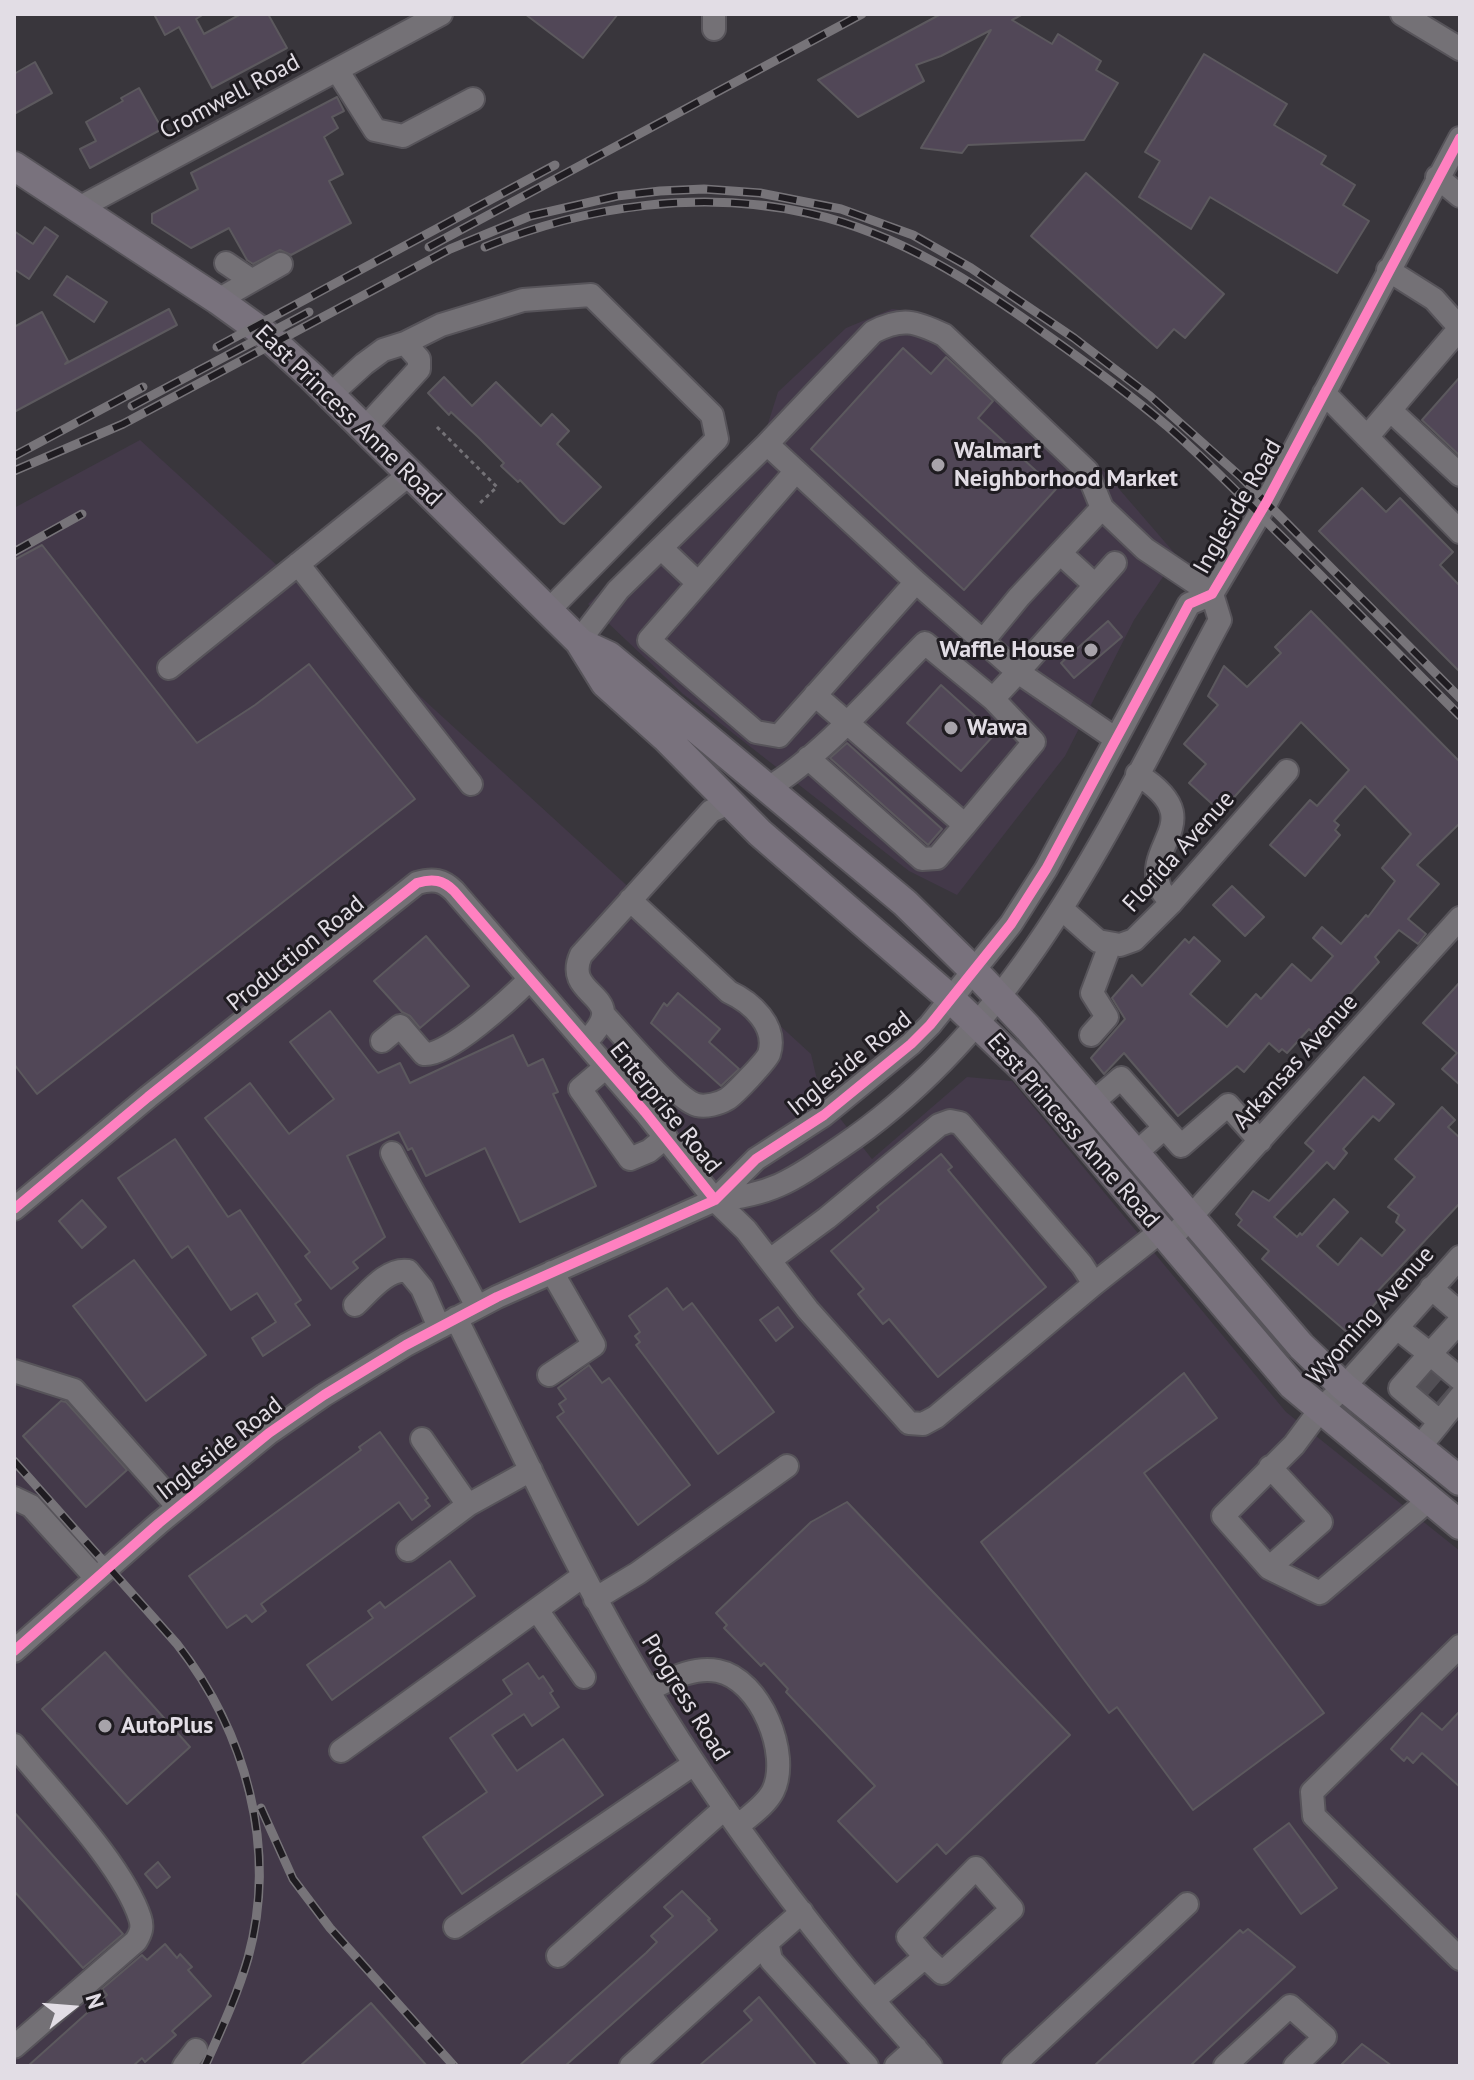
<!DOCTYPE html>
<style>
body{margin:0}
#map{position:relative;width:1474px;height:2080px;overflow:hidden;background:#39363c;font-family:"PT Sans",sans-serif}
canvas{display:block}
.frame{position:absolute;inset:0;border:16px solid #e2dde5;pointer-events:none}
.north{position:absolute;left:32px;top:1968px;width:80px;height:80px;-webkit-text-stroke:6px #1f1c21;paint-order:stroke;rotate:73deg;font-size:22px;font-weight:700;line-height:32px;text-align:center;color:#e2dde5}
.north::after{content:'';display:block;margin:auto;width:28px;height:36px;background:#e2dde5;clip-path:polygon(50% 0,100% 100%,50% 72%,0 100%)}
</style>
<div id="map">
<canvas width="1474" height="2080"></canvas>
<div class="frame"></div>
<div class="north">N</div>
</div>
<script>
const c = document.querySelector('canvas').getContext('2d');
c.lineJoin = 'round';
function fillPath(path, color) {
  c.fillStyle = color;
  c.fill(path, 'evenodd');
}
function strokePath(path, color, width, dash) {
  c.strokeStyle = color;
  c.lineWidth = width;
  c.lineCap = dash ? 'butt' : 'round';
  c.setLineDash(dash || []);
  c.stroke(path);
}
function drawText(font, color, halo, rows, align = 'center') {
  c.font = font + ' "PT Sans",sans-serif';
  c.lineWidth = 6;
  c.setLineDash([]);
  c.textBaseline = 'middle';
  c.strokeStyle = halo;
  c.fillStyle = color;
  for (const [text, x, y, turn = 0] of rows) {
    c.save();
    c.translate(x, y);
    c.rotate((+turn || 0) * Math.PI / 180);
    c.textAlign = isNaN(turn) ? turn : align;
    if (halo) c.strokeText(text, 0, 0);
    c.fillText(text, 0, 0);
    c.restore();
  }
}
fillPath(new Path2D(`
 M892,309L919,312L945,324L1094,460L1177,556L1134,620L1065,756L957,895L909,871L683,694L588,604L765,433L778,392L846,328Z
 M140,440L811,1054L820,1093L872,1159L967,1077L1012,1081L1286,1412L1460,1551V2066H14V508Z`), '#433949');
const building = new Path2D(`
 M154,14H204L196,19L204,34L241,14H268L287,48L212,88L179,27L165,35Z
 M525,14H618L583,58Z
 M941,14H1023L1012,20L1052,44L1058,34L1101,61L1096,70L1118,83L1084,140L968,145L962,153L921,148L991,30L941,56L916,65L924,81L858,117L818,80Z
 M1204,54L1287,104L1274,125L1326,156L1321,164L1355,185L1343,205L1369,221L1337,273L1210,197L1191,229L1139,197L1160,161L1145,152Z
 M35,62L52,93L14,114V74Z
 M139,88L162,129L90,168L80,149L96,141L86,122L123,101L121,98Z
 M337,97L344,111L332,117L338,128L324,137L343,174L329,181L351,223L291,255L280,250L253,264L247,260L229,228L191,248L152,223V214L198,189L191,173Z
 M1086,173L1224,294L1185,338L1174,329L1157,348L1031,236Z
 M45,227L58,236L29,279L14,269V231L33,244Z
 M67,276L107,302L94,322L54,295Z
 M169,309L177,325L14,412V327L42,312L68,361L65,364Z
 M903,348L931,374L946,357L973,382L993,401L978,418L1056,489L964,590L811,449Z
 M444,377L472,406L496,382L541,426L552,414L569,431L557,444L601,487L564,524L560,522L520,480L518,482L501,466L504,463L478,437L451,412L449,415L428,393Z
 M1460,377V456L1422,420Z
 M1362,488L1386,512L1400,498L1453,552L1440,565L1460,586V672L1319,531Z
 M42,545L197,743L255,705L309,664L415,799L37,1094L14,1064V560Z
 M1311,611L1460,762V823L1417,865L1439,884L1408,919L1426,934L1418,944L1399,930L1375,957L1379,962L1314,1034L1309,1029L1287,1053L1282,1049L1279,1052L1269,1043L1244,1072L1237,1066L1178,1116L1124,1053L1104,1074L1091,1058L1125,1019L1112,998L1132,975L1142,986L1185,939L1189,943L1194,937L1220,961L1190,994L1227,1027L1256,994L1261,999L1292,964L1311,981L1333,956L1313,938L1322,927L1341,944L1366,915L1368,917L1395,881L1382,868L1411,834L1365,786L1334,821L1339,825L1335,830L1340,835L1305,876L1270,845L1310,800L1317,806L1349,770L1301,722L1221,812L1189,783L1206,764L1184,744L1218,705L1208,696L1224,666L1247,687L1281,653L1275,647Z
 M1108,621L1122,637L1074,678L1061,663Z
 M941,685L995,734L961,771L907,723Z
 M847,743L942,829L928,845L830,758Z
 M1232,886L1264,917L1245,936L1213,905Z
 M426,936L469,986L420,1028L410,1016L402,1012L374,981Z
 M1460,982V1085L1442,1069L1457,1053L1423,1023Z
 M678,993L720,1029L709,1042L739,1069L721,1086L651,1023L664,1003L667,1006Z
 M330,1011L378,1073L400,1063L410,1083L513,1035L528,1066L543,1059L558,1092L553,1094L596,1186L520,1222L485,1148L426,1176L412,1148L408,1150L399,1132L347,1156L385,1237L353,1262L358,1268L331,1289L305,1256L310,1252L205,1118L250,1083L289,1134L334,1099L290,1042Z
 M1364,1077L1394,1104L1379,1121L1373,1116L1343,1149L1347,1153L1334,1169L1327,1162L1274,1217L1297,1237L1300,1233L1302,1235L1334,1199L1348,1212L1317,1246L1338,1265L1361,1238L1382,1256L1405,1230L1396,1222L1399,1215L1388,1207L1415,1177L1395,1159L1442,1107L1455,1120L1448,1127L1460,1138V1203L1375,1294L1380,1298L1349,1334L1262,1259L1269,1251L1238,1225L1242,1220L1236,1214L1253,1191L1269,1201L1314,1151L1305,1143Z
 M175,1139L228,1217L240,1210L301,1300L295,1304L310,1325L263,1356L252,1338L276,1322L257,1293L231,1310L188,1246L172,1258L118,1178Z
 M941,1154L952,1167L948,1170L1046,1287L938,1377L889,1319L883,1324L858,1294L864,1289L831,1251L879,1210L877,1207Z
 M82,1200L106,1227L82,1248L59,1221Z
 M134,1260L206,1355L146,1401L73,1306Z
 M667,1288L683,1310L692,1303L774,1412L718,1454L636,1345L640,1342L635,1336L640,1332L629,1316Z
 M778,1307L793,1327L776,1341L760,1320Z
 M589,1365L602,1383L609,1378L690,1485L638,1525L557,1417L564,1412L559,1404L566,1399L558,1388Z
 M1184,1373L1217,1418L1144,1473L1324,1713L1193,1810L1117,1707L1109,1713L981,1542Z
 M61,1401L66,1402L127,1470L86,1507L23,1436Z
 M380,1432L428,1498L425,1500L430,1506L412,1520L399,1502L261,1604L266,1611L252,1622L246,1615L227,1628L189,1576L361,1450L359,1447Z
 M847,1502L1070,1735L946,1854L937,1844L897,1882L838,1821L875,1786L786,1692L788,1689L764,1663L761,1666L724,1628L727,1625L716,1613L811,1522Z
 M450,1561L475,1596L332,1700L307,1665L373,1618L368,1611L380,1602L385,1608Z
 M105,1652L190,1747L127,1804L42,1709Z
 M528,1663L539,1679L543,1676L553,1691L550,1693L559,1707L532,1726L524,1714L492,1735L517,1771L563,1739L603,1795L462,1894L423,1837L487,1792L450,1738L512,1694L503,1680Z
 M1460,1711V1787L1422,1753L1413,1763L1407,1757L1404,1761L1391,1749L1422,1713L1442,1730Z
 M14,1812L123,1934L83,1968L14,1891Z
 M1289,1823L1337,1888L1301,1914L1254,1849Z
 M158,1862L170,1877L157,1888L145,1874Z
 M682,1891L710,1919L708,1920L717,1930L565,2066H519L646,1953L657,1942L651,1936L673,1916L664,1907Z
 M1248,1929L1295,1967L1190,2066H1094L1240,1930L1243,1933Z
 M165,1944L177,1958L180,1954L192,1967L188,1970L211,1996L172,2031L176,2035L145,2062L142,2058L133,2066H28L107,1995L102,1989L142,1955L147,1960Z
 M759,1997L817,2066H699L752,2020L744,2011Z
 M371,2003L427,2066H300Z
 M1362,2044L1392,2066H1340Z`);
fillPath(building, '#514757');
strokePath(building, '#5c595e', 2);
strokePath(new Path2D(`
 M1418,1373L1446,1397`), '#524f55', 22, [22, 11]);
const minor = new Path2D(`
 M1402,14L1460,49
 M714,29V14
 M337,70L375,130L403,136L473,99
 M1437,177L1460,196
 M79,208L441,14
 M226,263L251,280
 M1388,270L1434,299L1460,328
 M218,300L281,264
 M1324,393L1460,532
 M330,395L364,364L383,350L405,343L441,325L523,300L591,295L712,415L717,439L548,611
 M1390,410L1460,475
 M364,429L419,369V359L405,343
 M1367,437L1460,328
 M767,444L873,332C902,317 915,321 944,335L1087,471L1102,508
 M796,471L649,640L756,732L779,736L916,582
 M661,548L698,583
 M1060,553L1095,585
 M298,564L471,784
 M579,641L618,590L767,444L916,582L1018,672L1115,563
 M983,641L1019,597L1102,508L1145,549L1212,594
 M169,668L410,474
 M815,695L965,825L1034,742L993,699
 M808,758L922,859L937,858L965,825
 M1137,774C1212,821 1142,843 1160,888C1162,893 1168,898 1171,903
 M768,788C822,756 880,688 925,643L993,699L1018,672L1116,739
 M1063,910L1098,941L1120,945L1134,940L1171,903L1287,771
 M604,1015C621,1033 676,1100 697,1105C706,1107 719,1104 727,1099C734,1095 766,1061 769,1054C778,1026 751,1002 729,992L630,900
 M1091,1035L1107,1017L1092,993L1110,945
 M382,1041L400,1026L424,1054C448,1057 512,997 530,979
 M585,1042C636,994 561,999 581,955L711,811L729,803
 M606,1067L580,1089L630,1159L649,1151L666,1137
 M1092,1103L1121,1078L1181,1146L1228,1105L1260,1141
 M392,1153C419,1206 451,1254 477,1307
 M1136,1153L1164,1128
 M715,1200C774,1195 794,1179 841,1147C1027,1021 1117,811 1220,620L1212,594
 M14,1209L148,1097L417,883C433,878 443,880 454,891L645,1112L715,1200L746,1230L808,1310L909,1423L923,1424L936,1417L1094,1284L1082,1265L960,1123L950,1121L939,1125L827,1218L770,1260
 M1169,1241L1460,918
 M1094,1284L1161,1231
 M1431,1288L1460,1313
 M355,1305C369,1292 387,1268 408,1271L422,1288L439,1327
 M456,1318C522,1450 582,1585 660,1710C714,1797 775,1881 840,1961C869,1997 901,2031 931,2066
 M1397,1328L1430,1354L1460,1321
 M14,1371L74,1390L178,1507
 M549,1375L594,1345L552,1272
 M1440,1422L1460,1397
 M422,1439L468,1505L531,1470
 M1418,1449L1440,1422L1400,1388L1430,1354L1460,1379
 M14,1498L31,1506L96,1578
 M1429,1500L1320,1593L1269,1568L1223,1516L1294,1445L1320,1410L1344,1387L1460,1257
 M408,1550L468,1505
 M1269,1568L1321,1522L1270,1467
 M595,1599L638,1573L787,1466
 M537,1610L584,1677
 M1460,1646L1312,1792L1314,1816L1460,1959
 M14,1651L159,1523L269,1433L324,1395L406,1345L497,1297L715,1200L756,1159L824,1115L911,1044L930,1025L1011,924L1046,869L1189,604L1212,594L1266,503L1460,138
 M648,1690C669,1680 693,1666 718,1671C760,1679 791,1754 773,1791C766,1805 749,1816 738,1826
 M14,1745C50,1790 123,1865 140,1918C143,1927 141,1933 136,1941L14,2047
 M341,1751L583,1576
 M802,1912L770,1940L768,1946L771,1960L867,2066
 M455,1927L694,1764
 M558,1956L725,1808
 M874,2000L925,1957L908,1937L976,1868L1012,1909L942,1973L925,1957
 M184,2066L196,2050
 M631,2066L770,1940
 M896,2066L916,2048
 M1013,2066L1187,1904
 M1225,2066L1290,2006L1325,2037L1295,2066`);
const major = new Path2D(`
 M14,166L218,300L265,334L311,376L579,641L605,683L665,737L760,833L951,999L1024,1069L1292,1385L1460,1525
 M583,644L609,656L905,903L974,971L1028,1028L1301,1346L1344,1387L1460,1481`);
strokePath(minor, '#57545a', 26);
strokePath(major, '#57545a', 32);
strokePath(new Path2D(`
 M437,427L497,487L479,504`), '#747277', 3, [4, 4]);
strokePath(minor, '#747176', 22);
strokePath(major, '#79727d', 28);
const rail = new Path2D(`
 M429,247L862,14
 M485,247C587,205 703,189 812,214C899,234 975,283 1047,335C1088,364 1129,394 1167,426C1204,458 1238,493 1272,527C1335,589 1397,653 1460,716
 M217,347L555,165
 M132,406L309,312
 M14,456L143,387
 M14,471L123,424L450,249L530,216L617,196L660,191L704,189L760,193L841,209L913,235L971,268L1074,338L1150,396L1242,478L1460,698
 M14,552L82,514
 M14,1461L177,1644C246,1732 278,1848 248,1958C237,1996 221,2030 205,2066
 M261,1808L293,1879L330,1928L454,2066`);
strokePath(rail, '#777479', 9);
strokePath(rail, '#1f1c21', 6, [18]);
strokePath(new Path2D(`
 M14,1209L148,1097L417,883C433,878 443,880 454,891L645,1112L715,1200
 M14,1651L159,1523L269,1433L324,1395L406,1345L497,1297L715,1200L756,1159L824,1115L911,1044L930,1025L1011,924L1046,869L1189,604L1212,594L1266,503L1460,138`), '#ff80c0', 10);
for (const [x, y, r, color] of [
 [938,465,8,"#a7a3aa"],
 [1091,650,8,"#a7a3aa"],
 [951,728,8,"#a7a3aa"],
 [105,1726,8,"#a7a3aa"]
]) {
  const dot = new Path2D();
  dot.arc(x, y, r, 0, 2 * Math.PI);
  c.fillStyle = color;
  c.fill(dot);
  strokePath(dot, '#1f1c21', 3);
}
drawText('24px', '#e2dde5', '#1f1c21', [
 ["Cromwell Road",230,97,-28],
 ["East Princess Anne Road",348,416,44],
 ["Ingleside Road",1238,507,-60],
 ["Florida Avenue",1179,852,-48],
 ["Production Road",296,954,-39],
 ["Arkansas Avenue",1296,1062,-48],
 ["Ingleside Road",850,1064,-39],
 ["Enterprise Road",665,1108,51],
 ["East Princess Anne Road",1073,1131,49],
 ["Wyoming Avenue",1371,1316,-48],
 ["Ingleside Road",220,1449,-38],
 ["Progress Road",685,1698,58]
]);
drawText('bold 24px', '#e2dde5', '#1f1c21', [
 ["Walmart",954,451],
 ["Neighborhood Market",954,479],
 ["Waffle House",1075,650,"right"],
 ["Wawa",967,728],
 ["AutoPlus",121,1726]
], 'left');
</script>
